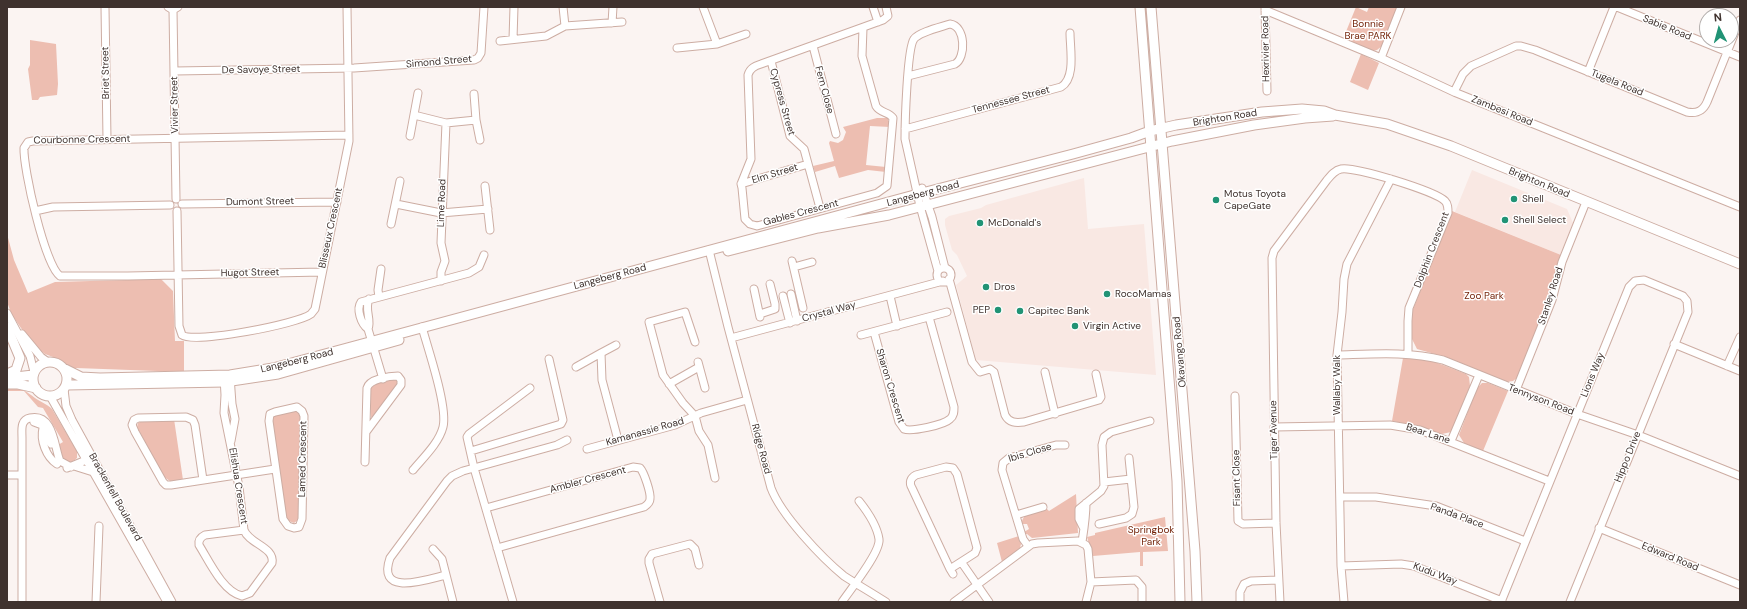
<!DOCTYPE html>
<style>
body{margin:0}
#map{position:relative;width:1747px;height:609px;overflow:hidden;background:#fbf4f2;font-family:"DM Sans",sans-serif}
canvas{display:block}
.frame{position:absolute;inset:0;border:8px solid #3f322e;pointer-events:none}
.north{position:absolute;left:1699px;top:8px;width:40px;height:40px;box-sizing:border-box;background:#fff;border:1px solid #b2adab;border-radius:50%;rotate:354deg;font-size:11px;font-weight:700;line-height:16px;text-align:center;color:#3f322e}
.north::after{content:'';display:block;margin:auto;width:14px;height:18px;background:#219375;clip-path:polygon(50% 0,100% 100%,50% 72%,0 100%)}
</style>
<div id="map">
<canvas width="1747" height="609"></canvas>
<div class="frame"></div>
<div class="north">N</div>
</div>
<script>
const c = document.querySelector('canvas').getContext('2d');
c.lineJoin = 'round';
function fillPath(path, color) {
  c.fillStyle = color;
  c.fill(path, 'evenodd');
}
function strokePath(path, color, width, dash) {
  c.strokeStyle = color;
  c.lineWidth = width;
  c.lineCap = dash ? 'butt' : 'round';
  c.setLineDash(dash || []);
  c.stroke(path);
}
function drawText(font, color, halo, rows, align = 'center') {
  c.font = font + ' "DM Sans",sans-serif';
  c.lineWidth = 3;
  c.setLineDash([]);
  c.textBaseline = 'middle';
  c.strokeStyle = halo;
  c.fillStyle = color;
  for (const [text, x, y, turn = 0] of rows) {
    c.save();
    c.translate(x, y);
    c.rotate((+turn || 0) * Math.PI / 180);
    c.textAlign = isNaN(turn) ? turn : align;
    if (halo) c.strokeText(text, 0, 0);
    c.fillText(text, 0, 0);
    c.restore();
  }
}
fillPath(new Path2D(`
 M1472,170L1567,209L1573,223L1561,255L1455,212Z
 M1084,178L1088,229L1144,224L1156,375L976,360L956,285L967,276L957,255L952,250L945,225V219L949,216L981,208L986,205Z`), '#f9e8e3');
fillPath(new Path2D(`
 M1356,7L1367,12L1369,7H1398L1382,46L1377,50L1373,51L1343,39Z
 M30,40L56,44L58,84L57,95L40,97L38,100H32L28,69L30,65Z
 M1361,54L1379,63L1368,90L1350,82Z
 M877,118H888V121H891L890,127L870,126L866,165L886,167V172L868,170L839,178L835,166L815,172L813,166L834,161L829,143L830,141L838,143L843,140L846,132L843,127Z
 M1452,211L1561,255L1544,312L1517,378L1513,381L1506,382L1442,356L1417,349L1412,339V312Z
 M7,234L14,260L28,293L55,282L161,279L173,291L175,341H184V372L76,368L74,371L61,360L45,354L32,344L12,315L7,302Z
 M1403,358L1430,360L1466,374L1469,377L1470,386L1451,432L1442,434L1417,426L1392,421Z
 M395,379L398,381V384L374,417H371L369,389L372,385Z
 M1482,383H1488L1508,391L1483,451L1464,443L1459,435L1477,388Z
 M12,388C23,388 27,392 35,398C41,402 47,404 52,409L77,451V458C72,463 68,463 62,459L58,445L63,442L43,408L38,407L24,391H7V389Z
 M293,410L299,413L301,418L298,520L294,523L289,521L286,518L271,422L274,416Z
 M174,419L183,480L170,481L164,477L137,427L138,423L142,421Z
 M1076,494L1078,533L1032,538L1027,534H1025L1024,532L1029,529L1027,524H1022C1021,512 1038,512 1047,509L1049,511Z
 M1165,517L1168,551L1143,552V566H1140V552L1093,556L1087,537L1095,535V533Z
 M1019,536L1021,544L1020,548L1002,562L997,543Z`), '#edbeb1');
const minor = new Path2D(`
 M105,7L107,139
 M168,7L173,10L178,7
 M563,7L565,26
 M703,7L717,44
 M873,7L878,22
 M1617,7L1740,57
 M1265,8L1267,91
 M173,10L176,199
 M1265,10L1381,58L1454,92L1740,207
 M612,23L613,7
 M863,28L862,56L876,106C880,113 889,112 893,118L887,186L877,193L757,226L750,224L745,219L742,188L741,184L751,159L748,75C750,68 755,66 761,64L883,20L888,16L886,7
 M513,39L514,7
 M500,41L546,36L565,26L622,22
 M813,46L836,134
 M677,48L717,44L746,34
 M1381,58L1401,7
 M771,61L790,136L804,149L820,208
 M175,71L354,68L474,60L478,58L481,53L484,7
 M1588,72L1614,7
 M908,76L955,64C966,58 966,26 950,24C941,27 919,32 914,39C907,48 905,125 905,139L920,206L938,271
 M1454,92L1463,74L1471,66L1516,46H1521L1535,50L1687,112C1697,114 1703,111 1707,102L1740,20
 M474,94L476,120L480,140
 M414,115L446,123L476,120
 M905,129L1061,87C1076,78 1070,49 1070,33
 M410,136L418,93
 M741,184L808,164
 M485,186L490,230
 M922,188L932,217L945,268
 M182,204L337,202
 M396,204L441,213L488,209
 M35,211L53,207L170,205
 M177,211L179,326L182,335C194,344 298,324 311,314L315,309L349,141L347,7
 M391,224L400,181
 M709,250L728,327L771,488C781,515 822,558 844,576C858,585 872,593 886,602
 M792,261L803,308
 M794,267L812,262
 M937 275a7 7 0 1 1 14 0a7 7 0 1 1-14 0Z
 M322,272L128,276H60C45,266 23,168 24,148L28,142L33,141L349,135
 M949,279L972,362L980,372L990,369L994,372L1005,415C1009,423 1016,423 1024,422L1099,400L1101,397L1096,374
 M441,281V272L445,261L441,243L446,123
 M754,289L760,317
 M791,294L797,321
 M783,296L790,323
 M890,296L897,326
 M379,297L378,290L381,269
 M369,299C364,310 372,319 368,329L383,379
 M7,313L30,356L34,372
 M760,314L775,309V304L770,284
 M368,329C361,324 356,309 361,302L469,273L479,267L484,255
 M874,332L899,422L904,429C911,432 944,425 950,419C954,416 954,412 954,407L929,317
 M22,334L41,357L48,362
 M861,335L947,312
 M731,338L943,281
 M695,342L685,312L649,322L663,375L683,403L695,416L699,431L708,445L715,478
 M1674,344L1740,371
 M616,345L601,353L602,380L618,440
 M1337,355C1373,354 1408,351 1443,360L1577,414L1638,435L1740,476
 M698,362L705,388
 M1727,366L1740,337
 M576,367L601,353
 M1045,372L1055,414
 M230,376L232,404L235,419L231,441
 M224,377L225,395L224,413L239,487L244,530C249,544 275,547 272,563L250,593L242,596C223,592 209,561 199,545C198,540 201,537 205,535L244,530
 M669,384L699,367
 M64,389L66,406L72,420L172,602
 M1516,390L1552,300L1562,262L1586,202
 M50,396L167,602
 M1235,396L1238,521L1243,524L1276,523
 M297,407L302,411L304,416L302,519L299,527L294,528L288,526L283,519L269,421L270,414L275,412Z
 M34,422L42,425L51,444
 M1274,427L1390,425L1420,430L1549,481
 M43,428C40,440 46,457 57,464
 M1451,441L1479,375
 M587,449L675,425L701,413L747,400
 M471,451L561,424L563,420L549,359
 M365,462L367,388C369,379 390,376 398,376L401,380V385L366,432
 M74,466L93,472
 M67,468L91,458
 M413,470C423,458 439,443 443,427C448,407 428,349 422,327
 M7,475H22
 M203,480L195,425L193,420L186,417L138,418L134,420L132,425L135,432L163,482L166,485H171L275,469
 M1104,482L1131,479
 M1340,497H1376L1436,506L1525,541
 M486,508L633,467L640,468C644,472 651,493 650,499C650,503 647,505 644,507L497,548
 M1016,515L1043,507
 M1099,524L1126,518L1132,514L1134,507L1129,458
 M1083,527L1079,519V509L1101,491L1104,486L1102,445L1104,437L1111,432L1150,421
 M1599,528L1740,585
 M1082,542C1084,529 1086,517 1086,503
 M1028,546L1023,539L1002,470L1003,463L1009,458L1056,445H1065
 M433,549L442,559L453,602
 M962,563L989,602
 M1341,566L1401,564L1414,566L1502,601
 M950,569L975,553L977,548L957,474L953,468L946,467L916,475C910,478 909,483 912,488L950,569L953,574
 M446,575C428,579 376,598 390,558L447,481L452,476L463,471L557,445L567,440
 M1091,582L1136,580L1142,587V602
 M22,602V438C22,430 20,420 30,418C54,413 54,447 60,461L71,467
 M96,602L99,526
 M513,602L474,468L467,437L469,434L530,388
 M660,602L649,563V559L652,554L690,544L695,549L699,565
 M842,602C850,590 881,552 879,539C877,526 867,511 859,501
 M954,602L1032,544L1038,543L1078,541L1086,545L1088,549L1091,582L1086,602
 M1240,602V592L1244,584L1251,581L1278,580
 M1280,602L1276,523L1272,258L1274,251L1327,180C1331,175 1335,170 1341,169C1354,166 1435,191 1445,201C1448,204 1448,208 1448,213L1409,308L1408,321V354
 M1344,602L1341,566L1337,355L1342,312L1344,279L1347,264L1391,179
 M1501,602L1629,287L1635,281L1644,280L1683,296L1687,301L1688,312L1570,602`);
const major = new Path2D(`
 M1140,7L1177,481L1180,602
 M1151,7L1195,551L1197,602
 M728,251L818,228L889,215L1172,141L1254,125L1305,118L1333,116
 M7,327L20,358L16,370L7,374
 M33 379a17 17 0 1 1 34 0a17 17 0 1 1-34 0Z
 M65,369L81,377L100,378L230,375L273,368L918,194L1073,154L1131,138L1150,131L1176,125L1262,112L1302,109L1324,111L1335,115L1387,124L1451,146L1740,264
 M7,378L33,375
 M7,384H18L36,388
 M67,385L225,382L278,374L399,340`);
strokePath(minor, '#cdada3', 9);
strokePath(major, '#cdada3', 11);
strokePath(minor, '#fff', 7);
strokePath(major, '#fff', 9);
for (const [x, y, r, color] of [
 [1514,199,4,"#219375"],
 [1216,200,4,"#219375"],
 [1505,220,4,"#219375"],
 [980,223,4,"#219375"],
 [986,287,4,"#219375"],
 [1107,294,4,"#219375"],
 [998,310,4,"#219375"],
 [1020,311,4,"#219375"],
 [1075,326,4,"#219375"]
]) {
  const dot = new Path2D();
  dot.arc(x, y, r, 0, 2 * Math.PI);
  c.fillStyle = color;
  c.fill(dot);
  strokePath(dot, '#fff', 1.5);
}
drawText('10px', '#711f04', '#fff', [
 ["Bonnie",1368,24],
 ["Brae PARK",1368,36],
 ["Zoo Park",1484,296],
 ["Springbok",1151,530],
 ["Park",1151,542]
]);
drawText('10px', '#3f322e', '#fff', [
 ["Sabie Road",1667,28,22],
 ["Hexrivier Road",1266,49,-91],
 ["Simond Street",439,62,-5],
 ["De Savoye Street",261,70,-1],
 ["Briet Street",106,73,-91],
 ["Tugela Road",1617,83,22],
 ["Fern Close",824,90,75],
 ["Tennessee Street",1011,100,-15],
 ["Cypress Street",782,102,74],
 ["Vivier Street",175,105,-91],
 ["Zambesi Road",1502,111,22],
 ["Brighton Road",1225,118,-9],
 ["Courbonne Crescent",82,140,-1],
 ["Elm Street",775,174,-17],
 ["Brighton Road",1539,183,22],
 ["Langeberg Road",923,194,-15],
 ["Dumont Street",260,202,-1],
 ["Lime Road",442,203,-88],
 ["Gables Crescent",801,213,-15],
 ["Blisseux Crescent",331,228,-78],
 ["Dolphin Crescent",1432,250,-69],
 ["Hugot Street",250,273,-1],
 ["Langeberg Road",610,277,-15],
 ["Stanley Road",1551,296,-72],
 ["Crystal Way",829,312,-15],
 ["Okavango Road",1180,352,-95],
 ["Langeberg Road",297,361,-14],
 ["Lions Way",1593,375,-68],
 ["Wallaby Walk",1337,385,-90],
 ["Sharon Crescent",890,386,73],
 ["Tennyson Road",1541,400,21],
 ["Tiger Avenue",1274,430,-91],
 ["Kamanassie Road",645,432,-16],
 ["Bear Lane",1428,434,18],
 ["Ridge Road",761,449,75],
 ["Ibis Close",1030,453,-17],
 ["Hippo Drive",1628,457,-68],
 ["Lamed Crescent",303,459,-89],
 ["Fisant Close",1237,478,-91],
 ["Ambler Crescent",588,480,-15],
 ["Elishua Crescent",238,486,81],
 ["Brackenfell Boulevard",115,497,61],
 ["Panda Place",1457,516,20],
 ["Edward Road",1670,557,22],
 ["Kudu Way",1435,574,21]
]);
drawText('10px', '#3f322e', '#fff', [
 ["Motus Toyota",1224,194],
 ["CapeGate",1224,206],
 ["Shell",1522,199],
 ["Shell Select",1513,220],
 ["McDonald's",988,223],
 ["Dros",994,287],
 ["RocoMamas",1115,294],
 ["PEP",990,310,"right"],
 ["Capitec Bank",1028,311],
 ["Virgin Active",1083,326]
], 'left');
</script>
